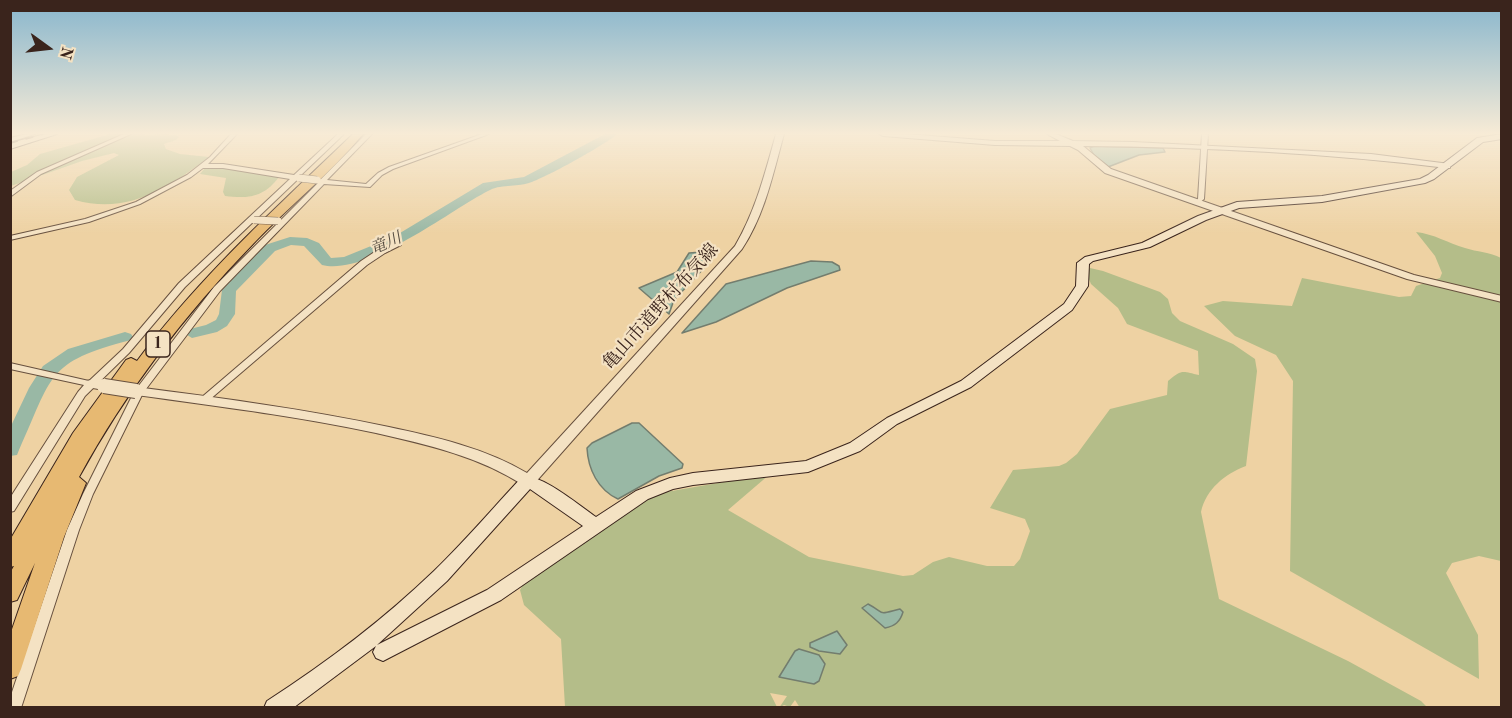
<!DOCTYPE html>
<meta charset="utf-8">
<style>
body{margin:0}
#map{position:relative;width:1512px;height:718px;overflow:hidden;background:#eed2a3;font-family:"Old Standard TT",serif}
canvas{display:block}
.frame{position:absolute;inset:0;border:12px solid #3a241c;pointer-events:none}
.north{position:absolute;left:18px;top:18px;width:60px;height:60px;-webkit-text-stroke:4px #f4e2c3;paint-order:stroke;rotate:105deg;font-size:16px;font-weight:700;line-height:24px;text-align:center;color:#3a241c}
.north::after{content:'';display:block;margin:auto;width:21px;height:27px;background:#3a241c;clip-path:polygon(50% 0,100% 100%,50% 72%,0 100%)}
</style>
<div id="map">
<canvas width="1512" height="718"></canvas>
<div class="frame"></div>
<div class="north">N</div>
</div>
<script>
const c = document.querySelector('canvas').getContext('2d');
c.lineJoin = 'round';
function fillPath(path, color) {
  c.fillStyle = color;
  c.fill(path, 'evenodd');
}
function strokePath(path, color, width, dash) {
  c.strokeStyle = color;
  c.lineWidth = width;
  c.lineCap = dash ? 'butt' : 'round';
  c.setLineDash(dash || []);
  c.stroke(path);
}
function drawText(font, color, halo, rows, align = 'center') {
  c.font = font + ' "Old Standard TT","Noto Serif JP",serif';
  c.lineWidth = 4.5;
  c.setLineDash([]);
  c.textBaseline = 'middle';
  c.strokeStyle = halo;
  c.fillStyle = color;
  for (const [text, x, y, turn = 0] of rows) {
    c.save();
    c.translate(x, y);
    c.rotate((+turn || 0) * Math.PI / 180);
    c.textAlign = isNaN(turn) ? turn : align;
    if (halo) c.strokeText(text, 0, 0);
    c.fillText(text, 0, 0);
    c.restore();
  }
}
fillPath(new Path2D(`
 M110,134L177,135L179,137L176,140L164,144L166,149L180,154L209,157C168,188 128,215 75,200L69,190L77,177L119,155L114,153L82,161L11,186V172L27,165L40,154Z
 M210,167L253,171L279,177C264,197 249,199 225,196L223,192L226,178L200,174L205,168Z
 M1416,232C1434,234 1448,243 1465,248C1477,252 1490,252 1501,258V561L1479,556L1452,563L1446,573L1478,635L1479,679L1290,571L1293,381L1276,355L1235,336L1204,306L1223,301L1292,306L1302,278L1399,297L1411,296L1416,286L1440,278L1442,273L1435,256Z
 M1090,268L1103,271L1160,292L1168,299L1172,313L1180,321L1233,344L1255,359L1257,371L1246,466C1225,474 1206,489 1201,512L1219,599L1348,661L1421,701L1427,707L800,708L795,700L790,707L784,705L779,708L787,696L770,693L777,707H565L561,639L524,605L520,590L529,574L641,502L666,492L770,474L728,510L809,557L903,576L913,575L933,562L949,557L987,566H1014L1020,559L1030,531L1025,519L990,508L1013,470L1059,466L1066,463L1077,454L1110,409L1167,395L1168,381C1182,369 1182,371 1199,375L1198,351L1127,324L1118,308L1091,284L1086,272ZM799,649L814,654V684L795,679Z`), '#b4bd89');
const water = new Path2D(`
 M1094,146L1163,148L1165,152L1139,155L1108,167L1096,159L1090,148Z
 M702,252L707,256L705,267L674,300L669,314L639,288L677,272L689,253Z
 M811,261L832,262L839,266L840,270L787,288L716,322L682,333L726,284Z
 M632,423H639L683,464L682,468L659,476L618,499C598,490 588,469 587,448L592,443Z
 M868,604C887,614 876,615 900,609L903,612C900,622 895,626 885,628L862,608Z
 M837,631L847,645L840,654L819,651L810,647V643Z
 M799,649L819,655L825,664L819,681L814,684L779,677L795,651Z`);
fillPath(water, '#99b8a5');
strokePath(water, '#737d6e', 1.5);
fillPath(new Path2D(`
 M605,134H617C607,144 543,179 529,183C516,187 500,184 488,191C449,211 367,276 322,265L304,246L291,245L275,251L236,291L235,314L227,326L217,332L192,338L184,333L186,330L206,325L216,320L219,314L222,290L265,245L290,237L307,238L319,243L331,258L344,257L376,244L400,233L483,183L524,177Z
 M125,332L131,334L133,337L131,340C45,362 53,376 19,450L17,455L10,456V428L29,388L43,366L68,349Z`), '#99b8a5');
const minor = new Path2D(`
 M27,134H35L10,142V138Z
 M124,134H131L41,174L10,197V191L37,172Z
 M231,134H237L208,164H223L294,175L338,134H344L300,176L302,178L301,179L297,180L185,287L129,353L85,396L14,511L10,512V498L78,392L84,385L10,369V363L89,381L123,349L179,283L290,179L223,168H203L191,177L140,204L89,222L10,240V236L85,219L136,202L187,175L210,157Z
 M366,134H372L327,180L366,184L378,173L389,167L482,134H489L393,169L382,175L370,187L324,184L220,291L143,393L93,494L79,530L21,708H10V698L67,530L83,494L134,392L214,287L318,183L315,181L316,180L321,179Z
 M1202,134H1208L1204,199L1199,203L1196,201L1198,199Z
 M394,243H400L401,245L385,253L367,265L208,401H202L200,399L202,397L361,261L379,249Z`);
const tertiary = new Path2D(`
 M776,134H784C773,174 765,214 742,249L533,485L528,486L523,485C478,456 428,445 376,433C297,416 216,406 136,395L130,391L136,387C221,398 305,409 389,427C436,437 485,448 527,473L735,246C756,210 765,173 776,134Z
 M879,134H906L995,141H1060L1047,134H1056L1073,141L1133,142L1371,154L1450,164V168H1447C1328,153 1203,147 1083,146L1111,169L1414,275L1502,296V302L1407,279L1105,173L1078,150L1070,146L995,145L883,136Z
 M91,380L108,383L110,386L104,390L87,387L85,384L87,381Z`);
const secondary = new Path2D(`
 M45,134H57L10,149V143Z
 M1502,134V139L1483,142L1434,179L1425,183L1322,202L1239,208L1206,220L1150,247L1093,261L1089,264L1088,286L1072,310L971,387L897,424L860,451L808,472L693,485L673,489L648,499L501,600L383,661L376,658L373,652L376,646L293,708H264L267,701C326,663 383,620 434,571C465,541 493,508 522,477C540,472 581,507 596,517L636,491L670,478L693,473L806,461L850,443L887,418L961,381L1064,304L1076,286L1077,263L1085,257L1142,243L1198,216L1237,202L1322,196L1420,179L1428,175L1477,138ZM530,489L583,526L487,590L377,645L447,581Z`);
const trunk = new Path2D(`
 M353,134H363C331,173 288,207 253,244C185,314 126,391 79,477L86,483L64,537L21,669L18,676L10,679V635L35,563L17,600L10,602V573L14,566L10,567V540L73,433L126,360L131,358L137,361C199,277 278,206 353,134Z`);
strokePath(minor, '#67503e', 2);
strokePath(tertiary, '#67503e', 2);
strokePath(secondary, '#3a241c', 2);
strokePath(trunk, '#3a241c', 2);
fillPath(minor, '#f4e2c3');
fillPath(tertiary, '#f4e2c3');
fillPath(secondary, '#f4e2c3');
fillPath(trunk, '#e7b972');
strokePath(new Path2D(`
 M10,143L43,134`), '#3a241c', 2, [8, 8]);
const minorBridge = new Path2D(`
 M299,178L317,180
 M254,220L278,221`);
const tertiaryBridge = new Path2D(`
 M104,386L136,391`);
strokePath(minorBridge, '#67503e', 8, []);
strokePath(tertiaryBridge, '#67503e', 16, []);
strokePath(minorBridge, '#f4e2c3', 7);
strokePath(tertiaryBridge, '#f4e2c3', 14);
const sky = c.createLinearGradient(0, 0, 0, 234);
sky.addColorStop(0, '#88b6cd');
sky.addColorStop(0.57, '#f7ebd6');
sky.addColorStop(1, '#f7ebd600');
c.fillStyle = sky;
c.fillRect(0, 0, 1512, 234);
drawText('italic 16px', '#52493e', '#f4e2c3', [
 ["竜川",386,244,-24]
]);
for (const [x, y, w] of [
 [158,344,24]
]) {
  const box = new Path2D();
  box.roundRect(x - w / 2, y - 13, w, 26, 4.5);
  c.fillStyle = '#f4e2c3';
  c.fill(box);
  strokePath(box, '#3a241c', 1.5);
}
drawText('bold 16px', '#3a241c', null, [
 ["1",158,344]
]);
drawText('18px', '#3a241c', '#f4e2c3', [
 ["亀山市道野村布気線",661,307,-48]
]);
</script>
